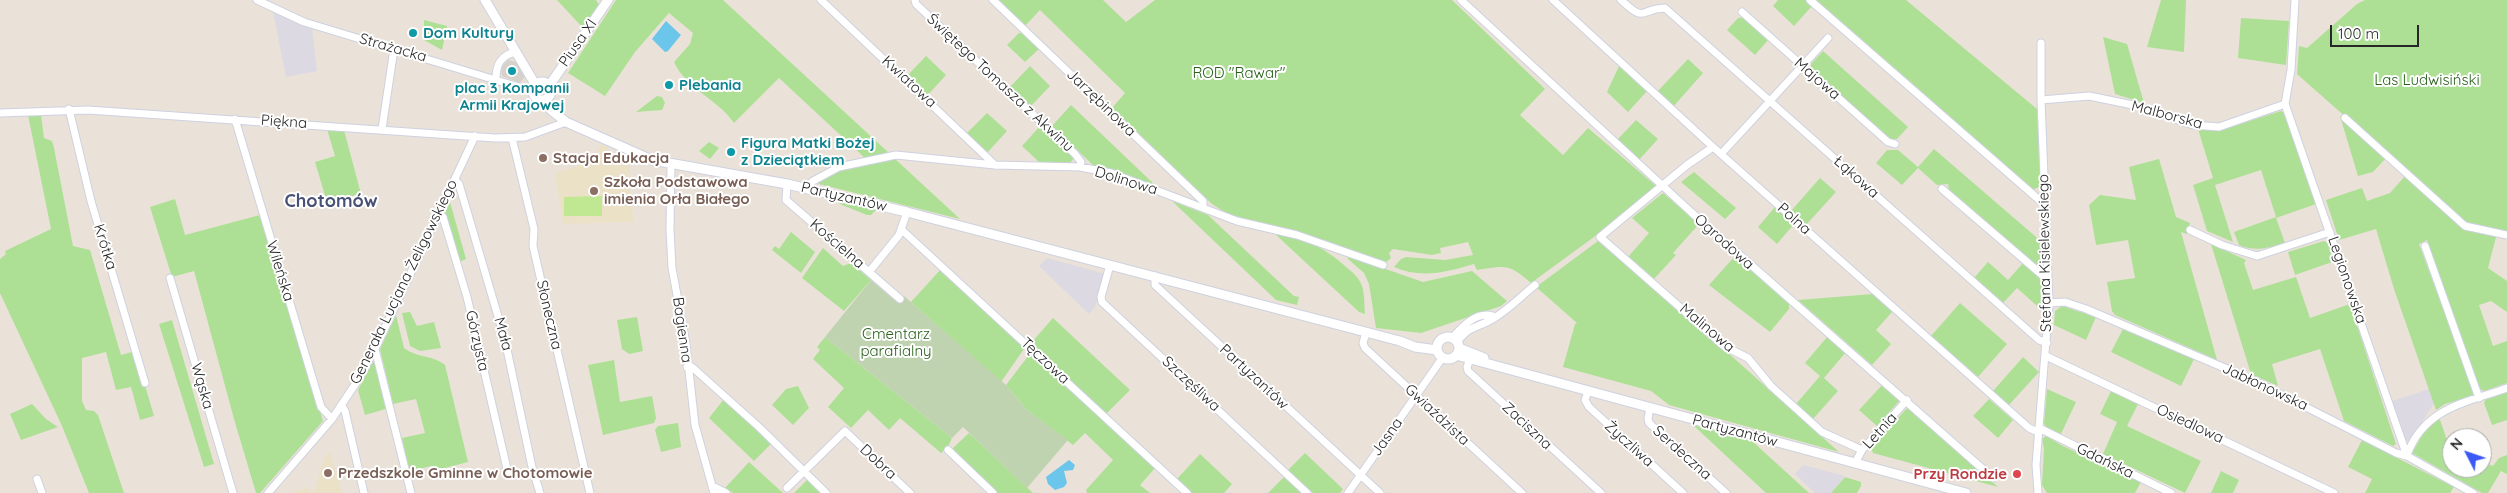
<!DOCTYPE html>
<meta charset="utf-8">
<style>
body{margin:0}
#map{position:relative;width:2507px;height:493px;overflow:hidden;background:#eae2d8;font-family:Quicksand,sans-serif}
canvas{display:block}
.north{position:absolute;left:2442px;top:428px;width:50px;height:50px;box-sizing:border-box;background:#fff;border:1px solid #a9a9a9;border-radius:50%;rotate:311deg;font-size:14px;font-weight:700;line-height:20px;text-align:center;color:#272727}
.north::after{content:'';display:block;margin:auto;width:18px;height:22px;background:#3a59f5;clip-path:polygon(50% 0,100% 100%,50% 72%,0 100%)}
.scale{position:absolute;left:2330px;top:25px;width:89px;height:22px;box-sizing:border-box;border:2px solid #272727;border-top:0;padding-left:6px;font-size:15px;line-height:18px;white-space:nowrap;color:#272727;-webkit-text-stroke:4px #fff;paint-order:stroke}
</style>
<div id="map">
<canvas width="2507" height="493"></canvas>
<div class="north">N</div>
<div class="scale">100 m</div>
</div>
<script>
const c = document.querySelector('canvas').getContext('2d');
c.lineJoin = 'round';
function fillPath(path, color) {
  c.fillStyle = color;
  c.fill(path, 'evenodd');
}
function strokePath(path, color, width, dash) {
  c.strokeStyle = color;
  c.lineWidth = width;
  c.lineCap = dash ? 'butt' : 'round';
  c.setLineDash(dash || []);
  c.stroke(path);
}
function drawText(font, color, halo, rows, align = 'center') {
  c.font = font + ' Quicksand,sans-serif';
  c.lineWidth = 4;
  c.setLineDash([]);
  c.textBaseline = 'middle';
  c.strokeStyle = halo;
  c.fillStyle = color;
  for (const [text, x, y, turn = 0] of rows) {
    c.save();
    c.translate(x, y);
    c.rotate((+turn || 0) * Math.PI / 180);
    c.textAlign = isNaN(turn) ? turn : align;
    if (halo) c.strokeText(text, 0, 0);
    c.fillText(text, 0, 0);
    c.restore();
  }
}
fillPath(new Path2D(`
 M273,12L312,27L317,71L286,77Z
 M1047,258L1102,273L1104,276L1095,307L1089,314L1039,266Z
 M2429,389L2434,403L2410,441H2406L2392,401Z
 M1803,465L1845,476L1831,493H1815L1795,474Z`), '#dcd9e2');
fillPath(new Path2D(`
 M601,144L608,147V150L630,161V198L634,222L563,224L555,173L588,163L590,164Z
 M330,451L342,493H293L296,490L301,491L304,487L314,492L324,459Z`), '#ebe1c7');
fillPath(new Path2D(`
 M557,0H596L599,5L583,28Z
 M616,0H723L889,153L865,158L779,78L734,123C718,99 686,89 674,62L690,44L693,33L669,13L635,52L605,96L568,73Z
 M998,0H1103L1126,22L1155,0H1452L1545,89L1520,115L1563,155L1588,128L1656,186L1620,218L1531,283C1508,263 1506,266 1477,270L1474,264C1447,272 1421,279 1394,267L1401,259L1406,257L1445,260L1473,255L1468,242L1440,248L1441,253L1432,255L1393,249L1389,253L1391,258L1385,263L1264,227L1226,213L1212,204L1112,108L1125,93L1040,10L1025,26Z
 M1778,0H1806L1812,6L1794,26L1773,6Z
 M1814,0H1906L2037,109L2042,178L2039,177L2040,187L2031,190Z
 M2161,0H2186L2184,52L2147,47Z
 M2365,0H2507V232L2468,225L2297,74L2299,46L2307,48L2357,4Z
 M1745,17L1769,39L1755,55L1727,30L1738,18Z
 M2241,18L2289,21L2286,65L2238,58Z
 M424,20L447,26L442,50L424,40Z
 M1019,33L1025,34L1040,48L1025,62L1007,45Z
 M2103,37L2127,44L2144,103L2115,94Z
 M1823,51L1908,127L1897,139H1890L1811,69V64Z
 M926,56L946,75L927,96L906,77Z
 M1688,59L1703,73L1673,107L1657,92Z
 M1620,64L1648,90L1628,112L1607,92Z
 M1030,66L1050,86L1031,106L1010,87Z
 M657,96L662,97L665,103L662,110L636,112Z
 M1071,105L1155,185L1096,168L1052,126Z
 M2281,111L2286,114L2316,204L2276,218L2285,243C2267,248 2256,252 2239,245L2234,232L2276,217L2261,170L2215,185L2233,242L2207,231L2193,185L2213,178L2198,129L2221,130Z
 M987,113L1007,131L987,153L967,133Z
 M28,115H41L44,138L52,141L54,148L73,246L90,250L121,355L135,351L154,416L140,420L131,387L116,390L106,352L82,358V401L86,410L94,411L98,415L124,493H89L62,426L0,293V259L6,254L5,251L51,229Z
 M2340,116L2386,158L2373,172L2358,176Z
 M1636,120L1658,139L1639,160L1617,140Z
 M1041,125L1075,157L1070,163H1040L1022,146Z
 M327,129L344,130L361,194L352,196L349,202L329,209L315,162L335,156Z
 M709,142L719,148L710,159L699,151Z
 M1934,149L2043,243L2044,272L2042,273L1949,191L1948,184L1937,185L1918,168L1902,185L1876,163L1887,150H1898L1918,167Z
 M893,157L960,219L819,184L818,180L836,171Z
 M2159,159L2176,217L2190,223L2187,234L2181,232L2217,360L2115,315L2112,311L2107,282L2135,278L2128,240L2096,245L2089,205L2100,195L2136,200L2129,167Z
 M1694,172L1736,208L1725,219L1681,182Z
 M2405,176L2466,230L2496,237L2488,268L2507,281V312L2491,301L2479,305L2493,346L2507,341V383L2484,391L2480,389L2427,240L2419,244L2474,392L2472,396L2445,404L2436,410L2394,289L2376,229L2339,240L2326,200L2362,188L2367,201L2390,193Z
 M1820,178L1836,192L1806,225L1791,211Z
 M1663,193L1699,224L1673,253L1676,255L1653,280L1627,258L1649,233L1632,218Z
 M175,199L185,235L260,215L323,421L260,493H256L234,419L194,271L172,277L150,207Z
 M834,199L876,210L871,215H867L842,205Z
 M1172,201L1208,215L1294,296L1299,297L1297,305L1276,300Z
 M450,202L466,259L459,262L445,213Z
 M1775,207L1794,224L1777,244L1758,227Z
 M791,232L815,252L801,273L772,250L775,246L779,249Z
 M1275,234C1307,241 1320,244 1345,266C1352,272 1359,277 1362,286C1365,295 1364,305 1365,314L1359,312Z
 M1598,241L1667,301L1671,302L1839,452L1669,405L1651,391L1563,367L1575,324L1577,323L1536,287Z
 M2324,241L2329,244L2335,261L2295,275L2288,252Z
 M2211,244L2246,260L2244,263L2253,290L2296,277L2310,318L2350,304L2396,444L2393,446L2344,421L2320,349L2272,364L2278,386L2251,374Z
 M823,248L843,266L851,263L871,280L844,311L802,278Z
 M1348,256L1423,282L1472,271L1507,301L1501,306L1421,333L1376,328L1369,284L1364,273L1348,259Z
 M1735,256L1789,304V309L1770,332L1709,285Z
 M1988,262L2008,280L2023,263C2044,281 2048,285 2045,313L2017,288L2003,303L1974,278Z
 M941,269L1026,346L1001,382L911,302Z
 M1873,294L1892,312L1876,330L1891,344L1872,365L1798,300Z
 M1960,303L2007,344L1978,377L1931,336Z
 M2062,306L2096,317L2086,340L2054,325L2055,311Z
 M410,312L417,326L434,322L441,348L420,351L410,346L402,313Z
 M396,315L404,348C417,358 433,355 445,365L468,462L433,471L432,466L409,471L402,438L425,433L416,399L393,404L380,349Z
 M637,317L643,351L629,354L622,349L617,320Z
 M1053,318L1130,390L1106,414L1031,343Z
 M172,320L214,464L204,467L159,324Z
 M2123,329L2194,359L2181,386L2111,352Z
 M1828,336L1846,352L1824,378L1838,391L1813,419L1796,404L1820,376L1805,363Z
 M825,337L952,438L948,447L941,453L900,418L889,430L868,410L851,428L828,407L844,388L813,359L820,350L817,347Z
 M1032,351L1156,467L1140,485L1150,493H1087L1086,490L1113,460L1085,433L1073,445L1027,410L1006,385Z
 M376,356L389,408L365,415L358,390Z
 M2023,357L2039,372L2009,405L1993,391Z
 M614,360L620,402L652,396L656,418L654,423L603,435L588,365Z
 M1883,384L1900,400L1877,426L1859,410Z
 M798,386L809,408L793,425L772,405L786,389Z
 M2047,389L2076,402L2061,434L2046,427L2044,423Z
 M2112,389L2139,402L2127,426L2201,461L2185,493L2103,454L2117,422L2100,414Z
 M2507,392V420L2492,425L2484,403L2486,399Z
 M724,399L772,443L754,461L709,418Z
 M1989,399L2013,420L1998,438L1973,416Z
 M32,404L46,419L58,427L21,440L10,414Z
 M1908,407L1998,487L1873,453L1871,448Z
 M2439,417L2448,443L2452,445V468H2482V461L2493,466L2499,458L2507,455V474L2501,471L2488,493H2482L2412,453L2425,430Z
 M678,423L681,447L661,452L655,430L658,426Z
 M1693,425L1752,441L1809,493H1766Z
 M969,433L1033,493H996L952,449Z
 M2046,436L2063,446L2141,482L2135,493H2047L2042,485L2044,449L2042,439Z
 M2362,440L2454,487L2450,493H2365L2372,479L2348,467Z
 M1305,453L1343,489L1340,493H1313L1288,470Z
 M1200,454L1232,484L1224,493H1192L1177,479Z
 M749,462L783,493H733L725,488Z
 M2221,471L2239,480L2233,493H2211Z
 M1284,477L1302,493H1268Z
 M1845,477L1861,482V486L1857,493H1831Z
 M807,480L820,493H794Z`), '#ade095');
fillPath(new Path2D(`
 M871,280L897,302L904,296L1006,385L1027,410L1068,440L1027,488L963,427L952,438L825,337Z`), '#c0d3b0');
fillPath(new Path2D(`
 M602,196V216H564V197Z`), '#c0e791');
fillPath(new Path2D(`
 M508,60L516,62L521,69L525,77L520,83L502,76L501,67Z`), '#d6d2cb');
fillPath(new Path2D(`
 M666,21L681,35L668,51L665,52L652,39Z
 M1069,460L1075,465L1073,470L1064,471L1067,483L1064,487L1055,490L1048,484L1046,477Z`), '#6cc6eb');
const minor = new Path2D(`
 M257,0L304,22L532,91
 M821,0L995,165
 M915,0L916,4L1075,154L1081,162L1080,167
 M993,0L1203,201V207
 M1461,0L1691,212L1993,478
 M1553,0L1713,147L2029,428L2038,432
 M1621,0C1647,24 1638,9 1665,8L2039,340L2047,343
 M1810,0L2045,205
 M1742,12L1888,142L1895,144
 M496,79C496,64 501,55 516,52
 M2041,100L2089,96L2138,106L2193,125L2219,127L2285,104
 M2285,104L2407,456
 M2285,104L2291,70L2295,0
 M69,109L91,201L145,383
 M0,113L88,110L495,138L525,137L566,122
 M2345,118L2465,226L2507,235
 M235,119L321,407L332,419
 M382,129L394,49
 M512,138L534,229L533,246L590,493
 M1713,147L1687,165L1600,237L1724,346L1748,358L1771,386L1822,432L1862,450
 M1721,154L1828,38
 M671,164L670,230L672,268L686,344L695,425L714,493
 M455,180L459,184L505,340L532,467L540,493
 M787,184L786,200L900,299
 M806,188L813,181L839,167L896,155L995,165L1080,167L1111,173L1237,221L1297,235L1383,265
 M1942,189L2048,280
 M439,213L443,217L467,297L508,473
 M902,230L1187,493
 M2190,230L2222,245L2257,256L2330,232
 M2425,246L2479,398
 M1110,265L1101,297L1102,302L1307,493
 M869,272L899,235L907,212
 M1155,276V285L1380,493
 M170,278L233,493
 M2049,303L2065,302L2086,309L2253,380L2396,453L2407,456L2473,493
 M1366,332L1363,343L1365,348L1522,493
 M1452,338C1462,327 1476,311 1493,316
 M1457,342C1470,326 1473,329 1489,321C1506,312 1520,297 1535,285
 M375,349L411,493
 M1471,356L1467,367L1468,371L1601,493
 M2046,356L2334,493
 M687,367H692L760,428L826,493
 M1588,391L1585,400L1589,407L1683,493
 M341,405L345,411L364,493
 M1650,408L1648,418L1649,423L1726,493
 M2039,428L2171,493
 M948,450L993,493
 M2407,455C2424,408 2465,403 2507,388
 M1855,463L1862,450L1907,400
 M37,479L42,493
 M712,486L726,493
 M787,488L845,431L910,493
 M268,493L332,419L356,383L375,349L475,136
 M1348,493L1443,357
 M2038,493L2036,465L2049,303L2041,100V43`);
const tertiary = new Path2D(`
 M485,0L535,84
 M533 91a9 9 0 1 1 18 0a9 9 0 1 1-18 0Z
 M549,86L608,0
 M544,100L551,110L566,122L652,160L787,184L907,212L1400,341L1415,347L1437,350
 M1437 348a11 11 0 1 1 22 0a11 11 0 1 1-22 0Z
 M1459,348L1484,358
 M1456,355L1966,493`);
strokePath(minor, '#ced1e0', 9);
strokePath(tertiary, '#ced1e0', 11);
strokePath(minor, '#fff', 7);
strokePath(tertiary, '#fff', 9);
for (const [x, y, r, color] of [
 [413,33,5,"#0f9aa8"],
 [512,71,5,"#0f9aa8"],
 [669,85,5,"#0f9aa8"],
 [731,152,5,"#0f9aa8"],
 [543,158,5,"#8d6e63"],
 [594,191,5,"#8d6e63"],
 [328,473,5,"#8d6e63"],
 [2017,474,5,"#e0444e"]
]) {
  const dot = new Path2D();
  dot.arc(x, y, r, 0, 2 * Math.PI);
  c.fillStyle = color;
  c.fill(dot);
  strokePath(dot, '#fff', 2);
}
drawText('bold 15px', '#0d838f', '#fff', [
 ["Dom Kultury",423,33],
 ["Plebania",679,85],
 ["plac 3 Kompanii",512,88,"center"],
 ["Armii Krajowej",512,105,"center"],
 ["Figura Matki Bożej",741,143],
 ["z Dzieciątkiem",741,160]
], 'left');
drawText('15px', '#272727', '#fff', [
 ["Piusa XI",578,43,-55],
 ["Strażacka",393,48,16],
 ["Majowa",1817,79,41],
 ["Kwiatowa",909,82,43],
 ["Świętego Tomasza z Akwinu",1000,83,43],
 ["Jarzębinowa",1101,103,44],
 ["Malborska",2167,115,15],
 ["Piękna",284,122,4],
 ["Łąkowa",1856,177,42],
 ["Dolinowa",1126,181,17],
 ["Partyzantów",844,197,13],
 ["Polna",1794,219,42],
 ["Ogrodowa",1724,242,42],
 ["Kościelna",837,244,41],
 ["Krótka",105,247,73],
 ["Stefana Kisielewskiego",2045,253,-91],
 ["Wileńska",280,271,73],
 ["Legionowska",2347,280,71],
 ["Generała Lucjana Żeligowskiego",404,282,-64],
 ["Słoneczna",549,315,77],
 ["Malinowa",1707,328,40],
 ["Bagienna",682,330,82],
 ["Mała",503,334,75],
 ["Górzysta",477,341,77],
 ["Tęczowa",1045,361,43],
 ["Partyzantów",1254,377,43],
 ["Szczęśliwa",1191,384,43],
 ["Wąska",202,386,74],
 ["Jabłonowska",2265,387,25],
 ["Gwiaździsta",1437,415,43],
 ["Osiedlowa",2190,424,25],
 ["Zaciszna",1527,426,43],
 ["Partyzantów",1735,431,15],
 ["Letnia",1880,431,-48],
 ["Jasna",1387,437,-55],
 ["Życzliwa",1629,444,42],
 ["Serdeczna",1682,453,42],
 ["Gdańska",2105,461,26],
 ["Dobra",878,462,43]
]);
drawText('15px', '#27601a', '#fff', [
 ["ROD \"Rawar\"",1239,73],
 ["Las Ludwisiński",2427,80],
 ["Cmentarz",896,334],
 ["parafialny",896,351]
]);
drawText('bold 15px', '#785e54', '#fff', [
 ["Stacja Edukacja",553,158],
 ["Szkoła Podstawowa",604,182],
 ["imienia Orła Białego",604,199],
 ["Przedszkole Gminne w Chotomowie",338,473]
], 'left');
drawText('bold 15px', '#be3a42', '#fff', [
 ["Przy Rondzie",2007,474]
], 'right');
drawText('bold 18px', '#495076', '#fff', [
 ["Chotomów",331,202]
]);
</script>
